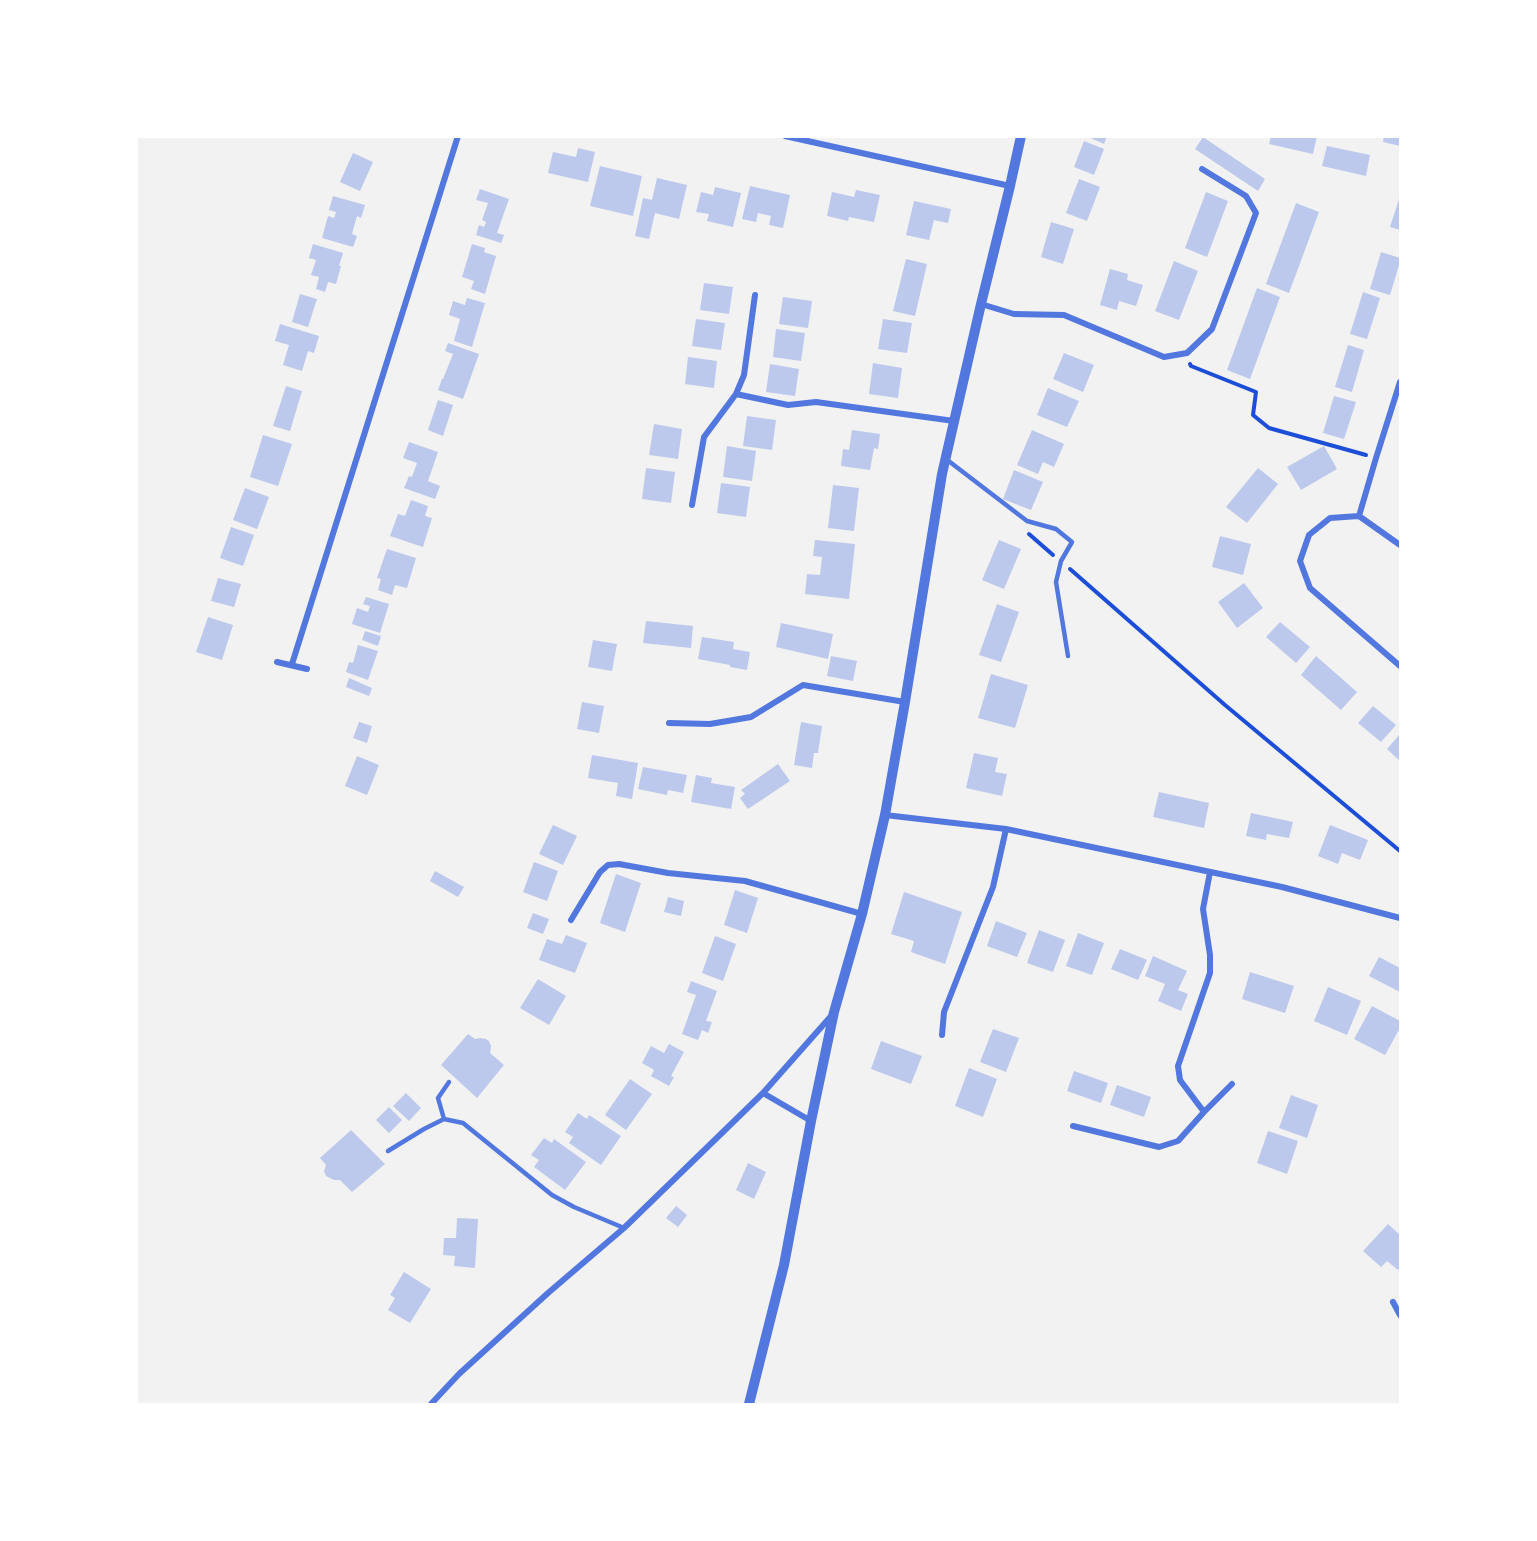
<!DOCTYPE html>
<style>
body{margin:0}
#map{position:relative;width:1537px;height:1541px;overflow:hidden;background:#f2f2f2;font-family:Helvetica,sans-serif}
canvas{display:block}
.frame{position:absolute;inset:0;border:138px solid #fff;pointer-events:none}
</style>
<div id="map">
<canvas width="1537" height="1541"></canvas>
<div class="frame"></div>
</div>
<script>
const c = document.querySelector('canvas').getContext('2d');
c.lineJoin = 'round';
function fillPath(path, color) {
  c.fillStyle = color;
  c.fill(path, 'evenodd');
}
function strokePath(path, color, width, dash) {
  c.strokeStyle = color;
  c.lineWidth = width;
  c.lineCap = dash ? 'butt' : 'round';
  c.setLineDash(dash || []);
  c.stroke(path);
}
fillPath(new Path2D(`
 M1086,136H1107L1104,144Z
 M1271,136H1317L1313,154L1269,144Z
 M1384,136H1400V146L1383,142Z
 M1203,137L1265,179L1258,191L1195,149Z
 M1084,141L1104,149L1094,175L1074,167Z
 M1327,146L1370,155L1366,176L1322,166Z
 M578,148L595,152L588,182L548,173L553,152L576,157Z
 M353,153L373,162L360,191L340,182Z
 M600,166L642,176L633,216L590,206Z
 M657,178L687,185L679,219L655,213L649,239L635,236L643,198L652,200Z
 M1079,179L1100,187L1087,221L1066,213Z
 M750,186L790,195L783,228L769,225L771,216L758,213L756,222L742,219Z
 M715,187L741,193L733,227L707,221L709,214L696,212L701,192L713,195Z
 M480,189L509,199L497,233L504,235L501,243L476,235L479,225L484,227L486,222L482,220L488,203L476,200Z
 M856,190L880,195L874,222L849,217L848,221L827,216L832,192L854,197Z
 M1206,192L1228,201L1207,257L1185,248Z
 M333,196L365,205L361,218L357,216L352,234L357,236L353,247L322,238L328,216L334,218L336,212L329,210Z
 M1400,196V230L1390,227Z
 M914,201L951,209L948,223L934,220L929,240L906,235Z
 M1296,203L1319,212L1289,293L1266,284Z
 M1051,222L1074,229L1063,264L1041,257Z
 M313,244L343,253L339,266H341L336,284L328,282L325,292L316,289L319,277L311,275L316,260L309,258Z
 M472,244L485,248L484,252L496,256L485,294L471,289L474,281L462,277Z
 M1381,252L1400,258V262L1390,295L1370,289Z
 M906,259L927,264L915,316L893,311Z
 M1174,261L1198,271L1179,320L1155,311Z
 M1110,269L1128,274L1127,280L1143,285L1136,306L1119,301L1117,310L1100,305Z
 M704,283L733,287L729,314L700,310Z
 M1257,288L1280,297L1250,379L1227,370Z
 M1363,292L1380,298L1367,339L1350,334Z
 M300,294L317,299L308,327L292,322Z
 M783,297L812,301L808,328L779,324Z
 M467,298L485,303L472,347L454,341L460,319L449,315L453,301L465,305Z
 M696,319L725,323L721,350L692,346Z
 M883,319L912,323L907,353L878,349Z
 M280,324L319,336L314,353L308,351L302,371L283,365L289,345L275,341Z
 M776,329L805,333L801,361L773,357Z
 M448,343L479,354L463,399L438,390L442,379H443L453,354L445,351Z
 M1348,345L1364,350L1352,392L1335,387Z
 M1064,353L1094,365L1083,392L1053,379Z
 M688,357L717,361L714,388L685,384Z
 M873,363L902,368L898,398L869,394Z
 M770,364L799,369L795,396L766,392Z
 M286,386L302,391L290,431L273,426Z
 M1048,388L1079,401L1067,427L1037,415Z
 M1334,396L1356,402L1344,439L1323,433Z
 M438,400L453,405L443,436L428,430Z
 M747,416L776,420L772,450L743,446Z
 M654,424L682,429L678,459L649,455Z
 M852,430L880,434L878,449L874,448L870,470L841,466L843,449L849,450Z
 M1032,430L1064,444L1054,467L1043,462L1038,474L1017,465Z
 M263,435L292,444L278,486L250,477Z
 M409,442L438,452L428,481L440,486L435,499L404,488L409,476L412,477L417,463L403,458Z
 M727,446L756,451L752,481L723,477Z
 M1324,446L1337,469L1301,490L1287,467Z
 M646,468L675,472L671,503L642,499Z
 M1258,468L1278,484L1247,523L1226,507Z
 M1014,470L1043,482L1031,510L1003,499Z
 M721,483L750,487L746,517L717,513Z
 M833,485L859,488L854,531L828,528Z
 M245,488L269,497L257,529L233,520Z
 M411,500L428,506L425,516L432,518L423,547L390,536L398,514L405,516Z
 M231,527L254,535L243,566L220,558Z
 M1220,536L1251,544L1243,575L1212,567Z
 M815,540L855,544L849,599L805,594L807,574L820,575L822,557L813,556Z
 M999,540L1021,549L1004,589L982,580Z
 M387,549L416,558L407,588L395,585L392,595L378,590L381,579L377,578Z
 M218,578L241,584L234,607L211,601Z
 M1244,583L1263,608L1237,628L1218,602Z
 M366,597L389,604L380,633L352,624L357,608L368,612L370,606L363,604Z
 M997,604L1019,612L1001,662L979,655Z
 M208,617L233,625L222,660L196,652Z
 M646,621L693,626L691,648L643,643Z
 M1280,622L1310,647L1296,663L1266,637Z
 M781,623L833,634L828,659L776,647Z
 M365,631L381,636L378,646L362,640Z
 M702,637L734,642L733,649L750,652L747,670L730,667V665L698,659Z
 M593,640L617,644L612,671L588,667Z
 M358,645L378,651L368,680L346,672L349,662L353,663Z
 M831,656L857,661L853,681L827,676Z
 M1316,656L1357,692L1341,710L1301,675Z
 M991,674L1028,685L1015,728L978,718Z
 M349,678L372,688L369,696L346,687Z
 M582,702L604,706L599,733L577,729Z
 M1373,706L1396,725L1381,742L1358,723Z
 M359,722L372,726L367,743L353,738Z
 M801,722L822,726L818,753H814L812,768L794,765Z
 M1400,734V761L1387,749Z
 M974,753L998,758L995,772L1007,774L1002,796L966,788Z
 M592,755L638,763L632,799L616,796L618,783L588,778Z
 M357,756L379,765L367,795L345,786Z
 M778,764L790,781L748,809L740,798L745,794L741,790Z
 M643,767L687,775L683,793L668,790L667,795L638,789Z
 M696,775L712,778L711,783L735,787L731,809L691,802Z
 M1159,792L1209,803L1204,828L1153,817Z
 M1251,813L1293,822L1289,838L1267,834L1266,840L1246,836Z
 M553,825L577,836L563,865L539,854Z
 M1330,825L1368,840L1360,860L1342,853L1338,864L1318,856Z
 M534,862L558,871L547,901L523,892Z
 M435,871L464,887L458,897L430,881Z
 M616,874L641,883L625,932L600,923Z
 M735,890L758,898L747,933L724,925Z
 M904,892L962,912L945,964L911,952L914,941L891,934Z
 M668,897L684,901L681,916L664,912Z
 M533,913L549,919L543,934L527,928Z
 M996,921L1027,933L1017,957L987,946Z
 M1039,930L1065,940L1053,972L1027,963Z
 M1078,933L1104,943L1092,975L1066,966Z
 M566,935L587,943L575,973L539,960L547,939L562,944Z
 M715,936L736,944L723,981L702,973Z
 M1120,949L1147,960L1138,980L1111,969Z
 M1153,956L1187,971L1178,990L1188,994L1181,1011L1158,1001L1165,984L1145,976Z
 M1379,957L1400,968V992L1369,976Z
 M1250,972L1294,986L1285,1013L1242,999Z
 M538,979L566,996L549,1025L520,1008Z
 M691,981L717,991L706,1021L712,1022L708,1033L702,1030L698,1040L682,1034L696,995L687,992Z
 M1328,987L1361,1001L1347,1035L1314,1021Z
 M1372,1006L1400,1021V1028L1385,1055L1354,1039Z
 M993,1029L1019,1038L1006,1072L980,1062Z
 M468,1034L475,1039L480,1038L486,1039L489,1041L491,1046L490,1053L504,1065L477,1098L441,1065Z
 M881,1041L922,1056L911,1084L871,1069Z
 M669,1044L684,1052L671,1076L674,1077L669,1086L651,1076L654,1070L642,1063L651,1046L664,1053Z
 M969,1068L997,1079L983,1117L955,1106Z
 M1074,1071L1108,1083L1101,1103L1067,1091Z
 M630,1079L652,1094L626,1130L605,1115Z
 M1117,1085L1151,1097L1144,1117L1110,1105Z
 M406,1093L421,1108L409,1121L393,1106Z
 M1291,1095L1318,1105L1307,1138L1279,1128Z
 M389,1107L402,1120L389,1133L376,1120Z
 M578,1113L587,1119L589,1115L621,1136L601,1165L569,1143L573,1137L565,1132Z
 M351,1130L385,1164L352,1192L340,1180H334L326,1176L324,1171L326,1165L320,1158Z
 M1268,1131L1298,1141L1287,1174L1257,1163Z
 M544,1138L552,1143L554,1139L586,1162L565,1190L534,1167L539,1160L531,1155Z
 M748,1163L766,1172L754,1199L736,1190Z
 M676,1206L687,1215L678,1227L666,1218Z
 M457,1218L478,1219L475,1268L454,1266L455,1256L443,1255L444,1238H456Z
 M1388,1224L1400,1235V1267L1398,1270L1387,1261L1381,1267L1363,1251Z
 M404,1272L431,1289L410,1323L388,1310L395,1298L390,1295Z`), '#bdc9ec');
strokePath(new Path2D(`
 M1190,364L1191,366L1256,392L1253,415L1269,428L1366,455
 M1029,534L1053,555
 M1070,569L1225,705L1400,851`), '#1d4ed8', 4);
strokePath(new Path2D(`
 M946,459L1027,521L1056,529L1072,542L1061,561L1056,582L1068,656
 M444,1119L438,1098L449,1082
 M388,1151L424,1129L444,1119L463,1123L552,1195L574,1207L624,1228`), '#5277de', 4.5);
strokePath(new Path2D(`
 M785,136L1010,186
 M981,304L1014,314L1064,315L1164,357L1187,353L1212,329L1256,213L1246,196L1202,169
 M736,394L788,405L816,402L954,421
 M692,505L704,437L736,394L744,375L755,295
 M1359,516L1376,458L1400,382
 M1400,545L1359,516L1330,518L1309,535L1300,561L1310,588L1400,666
 M277,662L307,669
 M292,664L458,136
 M669,723L710,724L751,717L803,685L905,702
 M885,815L1006,829L1282,887L1400,918
 M571,920L600,872L608,865L619,864L668,873L745,881L862,914
 M942,1035L944,1012L993,887L1006,829
 M763,1093L811,1121
 M1204,1112L1232,1084
 M1073,1126L1159,1147L1178,1141L1204,1112L1180,1080L1178,1066L1210,973V955L1203,909L1210,872
 M1393,1302L1400,1315
 M431,1404L459,1374L548,1293L624,1228L726,1129L763,1093L832,1015`), '#5277de', 6);
strokePath(new Path2D(`
 M749,1404L784,1265L811,1121L834,1012L862,914L885,815L905,702L942,474L981,304L1010,186L1021,136`), '#5277de', 10);
</script>
